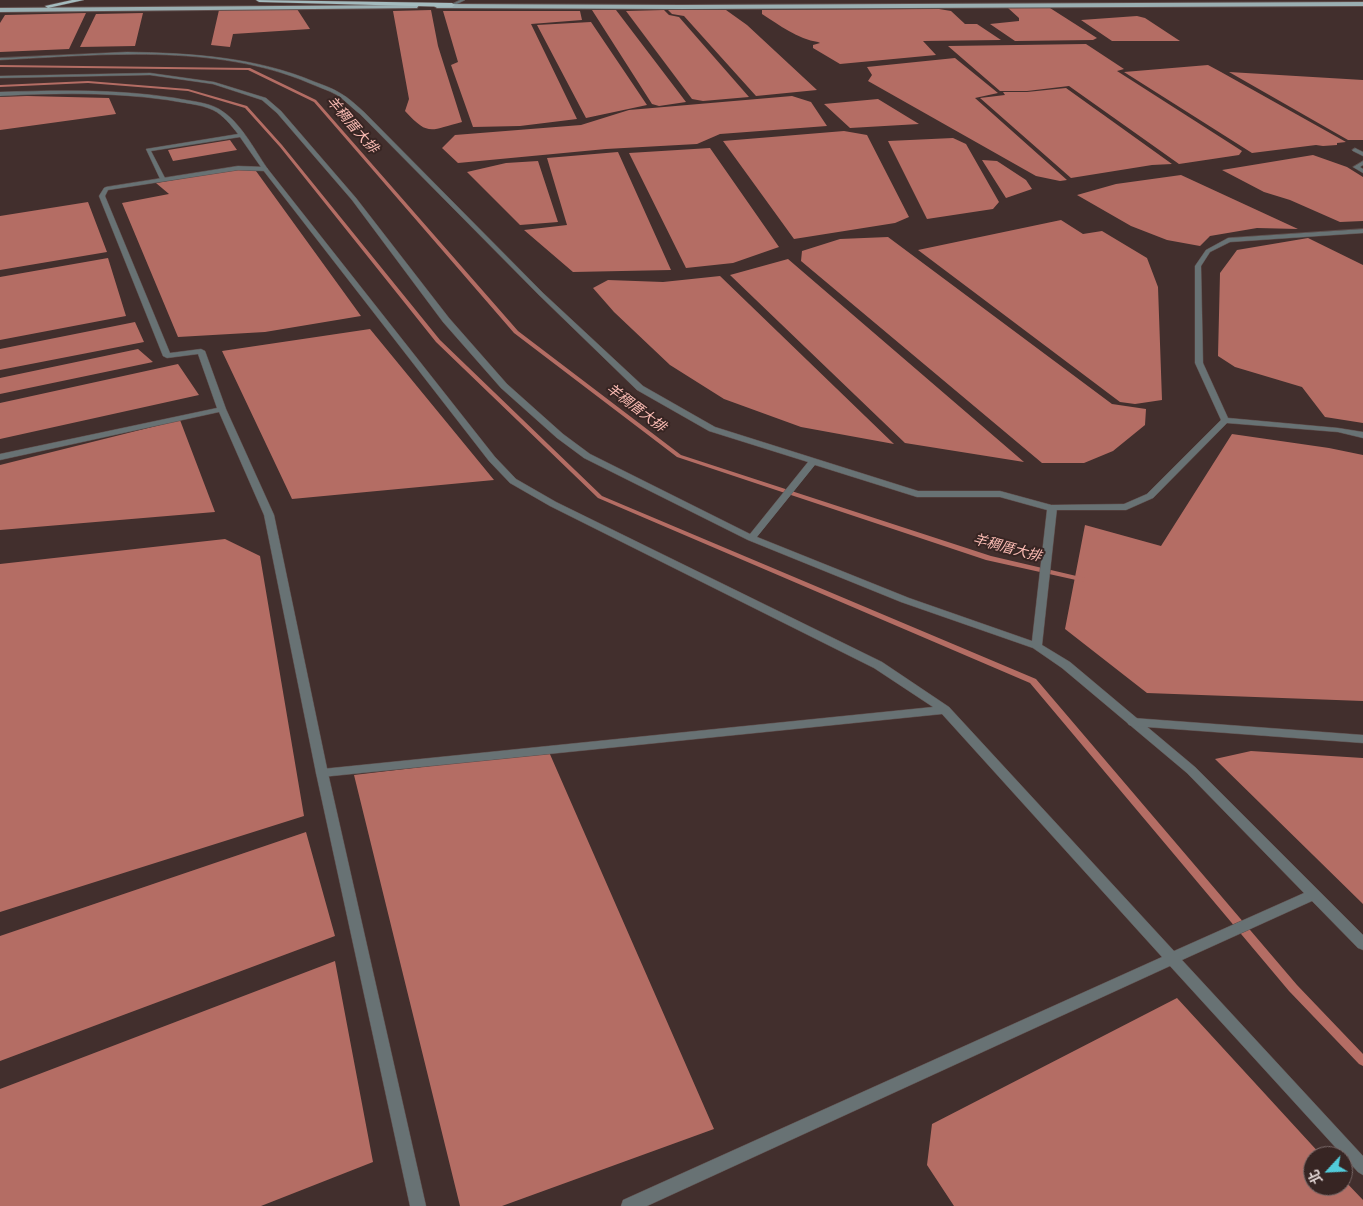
<!DOCTYPE html>
<meta charset="utf-8">
<style>
body{margin:0}
#map{position:relative;width:1363px;height:1206px;overflow:hidden;background:#422f2d;font-family:Cabin,"Noto Sans TC",sans-serif}
canvas{display:block}
.north{position:absolute;left:1303px;top:1146px;width:50px;height:50px;box-sizing:border-box;background:#372523;border:1px solid #7c6c6b;border-radius:50%;rotate:245deg;font-size:14px;font-weight:700;line-height:20px;text-align:center;color:#e4d7d6}
.north::after{content:'';display:block;margin:auto;width:18px;height:22px;background:#52cbda;clip-path:polygon(50% 0,100% 100%,50% 72%,0 100%)}
</style>
<div id="map">
<canvas width="1363" height="1206"></canvas>
<div class="north">北</div>
</div>
<script>
const c = document.querySelector('canvas').getContext('2d');
c.lineJoin = 'round';
function fillPath(path, color) {
  c.fillStyle = color;
  c.fill(path, 'evenodd');
}
function strokePath(path, color, width, dash) {
  c.strokeStyle = color;
  c.lineWidth = width;
  c.lineCap = dash ? 'butt' : 'round';
  c.setLineDash(dash || []);
  c.stroke(path);
}
function drawText(font, color, halo, rows, align = 'center') {
  c.font = font + ' Cabin,"Noto Sans TC",sans-serif';
  c.lineWidth = 4;
  c.setLineDash([]);
  c.textBaseline = 'middle';
  c.strokeStyle = halo;
  c.fillStyle = color;
  for (const [text, x, y, turn = 0] of rows) {
    c.save();
    c.translate(x, y);
    c.rotate((+turn || 0) * Math.PI / 180);
    c.textAlign = isNaN(turn) ? turn : align;
    if (halo) c.strokeText(text, 0, 0);
    c.fillText(text, 0, 0);
    c.restore();
  }
}
fillPath(new Path2D(`
 M1008,8H1050L1097,38L1093,40L1015,41L990,24L1019,21V18Z
 M297,9L310,29L233,34L230,47L211,45L219,10Z
 M939,9L951,11L965,24H977L1001,40L923,41L936,55L840,64L813,48V45L820,43L818,42C798,39 779,25 762,14V10Z
 M431,10L438,46L462,122C430,130 429,137 405,111L409,99L393,11Z
 M592,10H616L686,102L659,106L652,104Z
 M664,10L669,15L679,17L749,97L703,101L692,99L626,11Z
 M668,10H726L747,25L817,90L756,96L684,16L672,14Z
 M443,11H580L582,20L531,24L577,119L520,126L473,127L451,65L458,62Z
 M86,13L69,49L0,52V23L5,15Z
 M143,13L135,46L80,47L96,14Z
 M1137,16L1145,18L1180,41H1112L1081,20Z
 M591,22L647,105L586,118L537,25Z
 M1086,44L1124,69L1117,71L1242,151L1239,155L1179,164L1069,86L1027,91H1000L948,46Z
 M955,58L998,93L975,98L1067,180L1060,181L1036,176L868,81L872,75L867,67Z
 M1208,65L1221,72L1346,142L1337,143V145L1323,146L1316,145L1252,153L1124,72Z
 M1229,72L1363,80V140H1348Z
 M1066,88L1172,164L1152,165L1071,178L980,98L1005,95L1003,92H1027Z
 M27,96L109,98L116,114L0,130V97Z
 M792,96L811,102L827,126L720,134L697,144L606,149L458,163L442,148L455,135L581,125L629,110Z
 M878,99L919,124L850,128L824,104Z
 M844,131L867,135L909,217L895,223L794,239L723,141Z
 M953,138L966,144L999,202L993,209L927,219L888,141Z
 M230,140L237,150L173,161L168,150Z
 M710,148L779,247L733,263L686,268L629,153Z
 M618,152L671,270L573,272L524,230L567,225L547,158Z
 M1313,155L1347,167L1363,177V221L1340,222L1290,200L1264,192L1222,170Z
 M982,160L997,161L1026,180L1032,189L1006,198Z
 M538,161L558,222L520,225L467,172L506,163Z
 M237,169L256,171L361,316L265,332L178,337L122,203L169,194L156,183Z
 M1181,175L1298,229L1257,228L1210,236L1200,246L1167,240L1131,226L1077,195L1116,184Z
 M88,202L107,252L0,270V216Z
 M1061,220L1083,234L1102,231L1147,258L1158,287L1162,400L1135,404L1120,402L918,250Z
 M888,237L1112,404L1146,409L1145,425L1113,451L1084,463H1042L801,261L802,251L840,239Z
 M1308,238L1363,265V423L1325,417L1302,387L1235,367L1218,356L1220,273L1237,250Z
 M108,258L126,316L0,340V277Z
 M788,259L1024,462L905,443L730,275Z
 M720,276L894,444L801,427L724,399L670,365L614,312L593,288L608,280L663,282Z
 M135,322L144,342L0,370V349Z
 M370,329L494,480L292,499L222,351Z
 M138,349L153,362L0,394V378Z
 M178,364L199,395L0,439V403Z
 M180,420L215,512L0,530V465Z
 M1232,434L1329,448L1363,455V701L1147,693L1065,629L1085,525L1161,546Z
 M225,539L260,556L304,816L0,912V564Z
 M1251,751L1363,758V904L1215,759Z
 M549,752L714,1129L502,1206H460L354,775Z
 M306,832L335,936L0,1061V936Z
 M335,961L373,1162L261,1206H0V1089Z
 M1177,998L1322,1156H1313V1186H1343V1179L1363,1200V1206H954L927,1165L932,1124Z`), '#b46d64');
fillPath(new Path2D(`
 M0,65L250,68L316,100L518,331L681,455L991,556L1085,578L1089,580L1085,582L986,560L677,457L514,333L314,102L248,70L0,67Z
 M88,81L188,89L247,106L282,145L440,340L602,496L1036,679L1297,985L1363,1054V1066L1359,1064L1289,991L1030,683L598,498L436,342L280,147L245,108L188,91L88,83L0,87V85Z`), '#b46d64');
const service = new Path2D(`
 M127,52C191,53 256,57 315,82C323,85 332,88 340,93C349,98 356,105 364,112L543,293L643,386L715,427L918,491H1000L1055,506L1057,508L1042,645L1070,662L1195,767L1363,935V950L1358,948L1312,901L1182,960L1363,1156V1175L1358,1172L1170,966L647,1206H621L623,1200L1162,957L942,714L322,777L318,776L316,773L318,770L322,769L933,707L874,668L550,506L510,483L489,461L263,170L240,137L151,151L166,180L161,181L146,149L238,134C231,125 223,115 213,110C200,104 183,103 168,100C112,92 56,93 0,96V92C59,90 117,89 175,98C189,101 207,102 219,109C240,121 254,149 267,168L495,457L516,479L556,502L882,662L949,707L1174,951L1304,893L1187,773L1062,668L1033,648L901,602L748,540L584,458L557,438L501,388L443,322L352,200L277,113L262,100L213,84L150,75L0,78V76L150,73L214,82L266,98L281,111L356,198L449,318L507,384L563,434L590,454L750,534L808,462L709,431L637,390L539,295L360,114C352,108 345,100 337,95C328,90 318,87 309,83C215,43 100,55 0,60V58ZM815,465L917,497H1000L1047,510L1032,641L909,598L757,537Z
 M1355,148L1363,152V156L1353,151L1352,150Z
 M1363,161V165L1360,167L1363,169V173L1353,167Z`);
const minor = new Path2D(`
 M460,0H465L453,6L450,5Z
 M238,166L265,167L268,169L265,171L238,170L108,190L105,196L170,353L201,349L205,351L226,409L274,515L328,773L426,1206H410L316,773L264,515L219,412L0,460V454L217,408L198,354L167,358L163,356L99,196L104,188L106,187Z
 M1363,229V233L1230,242L1210,252L1201,266L1203,363L1228,418L1338,428L1363,432V438L1338,432L1227,423L1153,498L1126,510H1049L1047,508L1052,505L1124,504L1147,494L1221,420L1195,363V266L1206,250L1228,238Z
 M1133,718L1363,735V743L1133,726L1129,725L1127,722L1129,719Z`);
const primary = new Path2D(`
 M1363,2V6L682,9L437,8L434,6L437,4L682,5Z
 M419,5L417,8L0,12V8Z`);
const trunk = new Path2D(`
 M72,0H84L48,8L45,6Z
 M256,0L452,3L455,5L452,7L259,2Z`);
strokePath(service, '#5f4d4b', 1);
strokePath(minor, '#5f4d4b', 1);
strokePath(primary, '#5f4d4b', 2);
strokePath(trunk, '#5f4d4b', 1);
fillPath(service, '#687274');
fillPath(minor, '#687274');
fillPath(primary, '#9aafb2');
fillPath(trunk, '#a4bbbe');
drawText('italic 14px', '#fabbb3', '#372523', [
 ["羊稠厝大排",352,125,49],
 ["羊稠厝大排",636,408,37],
 ["羊稠厝大排",1007,548,15]
]);
</script>
